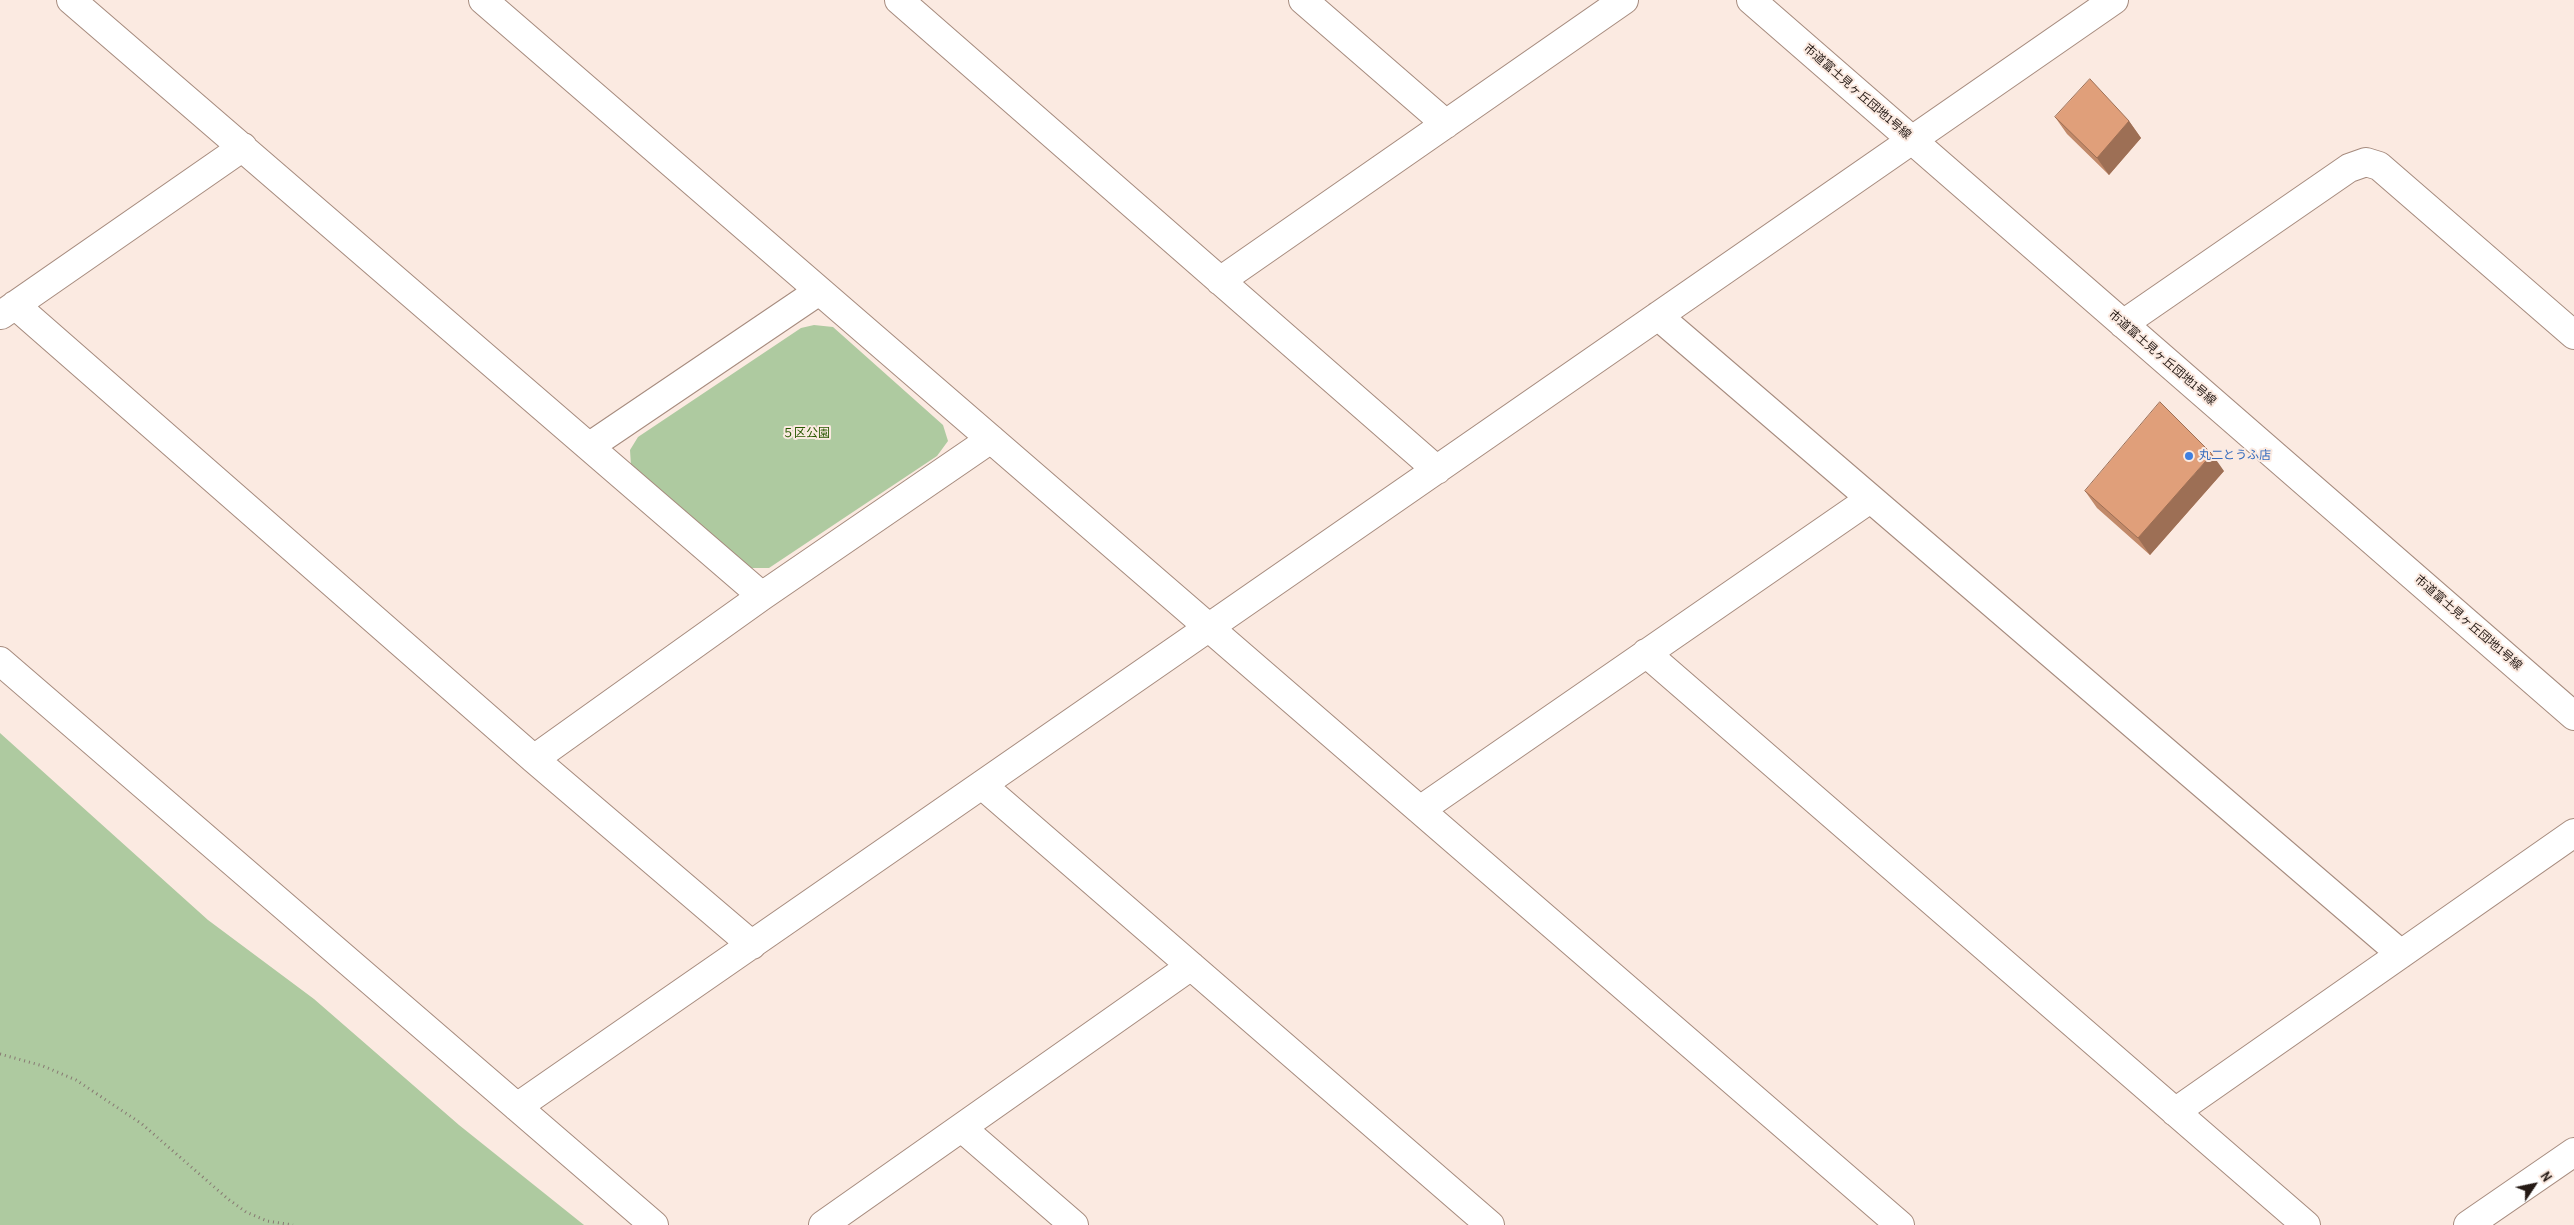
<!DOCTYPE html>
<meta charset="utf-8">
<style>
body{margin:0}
#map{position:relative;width:2574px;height:1225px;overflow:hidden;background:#fbeae1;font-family:"Archivo Narrow",sans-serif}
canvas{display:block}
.north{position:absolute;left:2509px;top:1160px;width:50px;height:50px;-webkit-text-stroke:4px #fbeae1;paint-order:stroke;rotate:56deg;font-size:14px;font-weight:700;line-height:20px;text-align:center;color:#251a15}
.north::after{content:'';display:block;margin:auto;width:18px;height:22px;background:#251a15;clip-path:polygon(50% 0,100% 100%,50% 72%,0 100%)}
</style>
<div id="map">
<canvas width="2574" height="1225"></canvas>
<div class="north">N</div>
</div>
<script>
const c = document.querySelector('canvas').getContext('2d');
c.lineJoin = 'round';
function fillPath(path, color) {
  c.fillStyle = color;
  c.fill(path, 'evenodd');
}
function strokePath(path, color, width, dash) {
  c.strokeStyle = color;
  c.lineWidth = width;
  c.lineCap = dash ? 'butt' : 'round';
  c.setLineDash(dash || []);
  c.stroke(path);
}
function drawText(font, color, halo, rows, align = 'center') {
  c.font = font + ' "Archivo Narrow","Noto Sans JP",sans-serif';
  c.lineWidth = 4;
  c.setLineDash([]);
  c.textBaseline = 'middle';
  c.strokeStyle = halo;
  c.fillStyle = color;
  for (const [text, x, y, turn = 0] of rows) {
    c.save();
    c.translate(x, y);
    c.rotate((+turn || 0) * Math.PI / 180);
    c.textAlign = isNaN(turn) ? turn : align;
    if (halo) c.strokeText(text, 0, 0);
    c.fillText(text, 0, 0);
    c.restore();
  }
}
fillPath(new Path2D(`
 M814,325L833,327L943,425L948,441L937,456L769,568H746L631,466L630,450L638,437L801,328Z
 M0,733L208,920L314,999L459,1125L584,1225H0Z`), '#aecaa0');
const minor = new Path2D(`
 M71,0L762,596
 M483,0L1900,1225
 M899,0L1437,470
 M1303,0L1446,124
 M1751,0L2574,716
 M1220,281L1624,0
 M15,305L534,759L752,945
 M1,315L243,147
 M1658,316L2401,954
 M2123,324L2349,168L2366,162L2379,166L2574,335
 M590,446L819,291
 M1646,653L2306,1225
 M0,661L654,1225
 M534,759L762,596L991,439
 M982,785L1490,1225
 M1420,810L1870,499
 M517,1107L2114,0
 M2175,1112L2574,833
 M963,1129L1074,1225
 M823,1225L1191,966
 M2468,1225L2574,1152`);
strokePath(minor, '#a68b7e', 30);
strokePath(new Path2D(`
 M0,1054L43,1066L76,1080L142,1124L228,1199L246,1212L267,1221L293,1225`), '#877972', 3, [1, 4]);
strokePath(minor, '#fff', 28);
fillPath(new Path2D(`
 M2055,117L2129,121L2141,138L2109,175L2067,134Z
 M2224,471L2150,555L2097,508L2085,491Z`), '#c18969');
fillPath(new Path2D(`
 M2129,121L2141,138L2109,175L2097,158Z
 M2212,454L2224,471L2150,555L2138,538Z`), '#9d6f55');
const building = new Path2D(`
 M2090,79L2129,121L2097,158L2055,117Z
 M2160,402L2212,454L2138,538L2085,491Z`);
fillPath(building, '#e09f7a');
strokePath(building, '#9d6f55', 1);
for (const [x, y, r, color] of [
 [2189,456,5,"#3f7fe0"]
]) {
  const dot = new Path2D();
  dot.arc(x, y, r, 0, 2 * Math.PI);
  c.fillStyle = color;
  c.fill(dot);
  strokePath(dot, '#fbeae1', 2);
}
drawText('12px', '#251a15', '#fbeae1', [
 ["市道富士見ヶ丘団地1号線",1857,92,41],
 ["市道富士見ヶ丘団地1号線",2162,358,41],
 ["市道富士見ヶ丘団地1号線",2468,623,41]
]);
drawText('12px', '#285800', '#fbeae1', [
 ["５区公園",806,434]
]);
drawText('12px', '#366cbe', '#fbeae1', [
 ["丸二とうふ店",2199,456]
], 'left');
</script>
